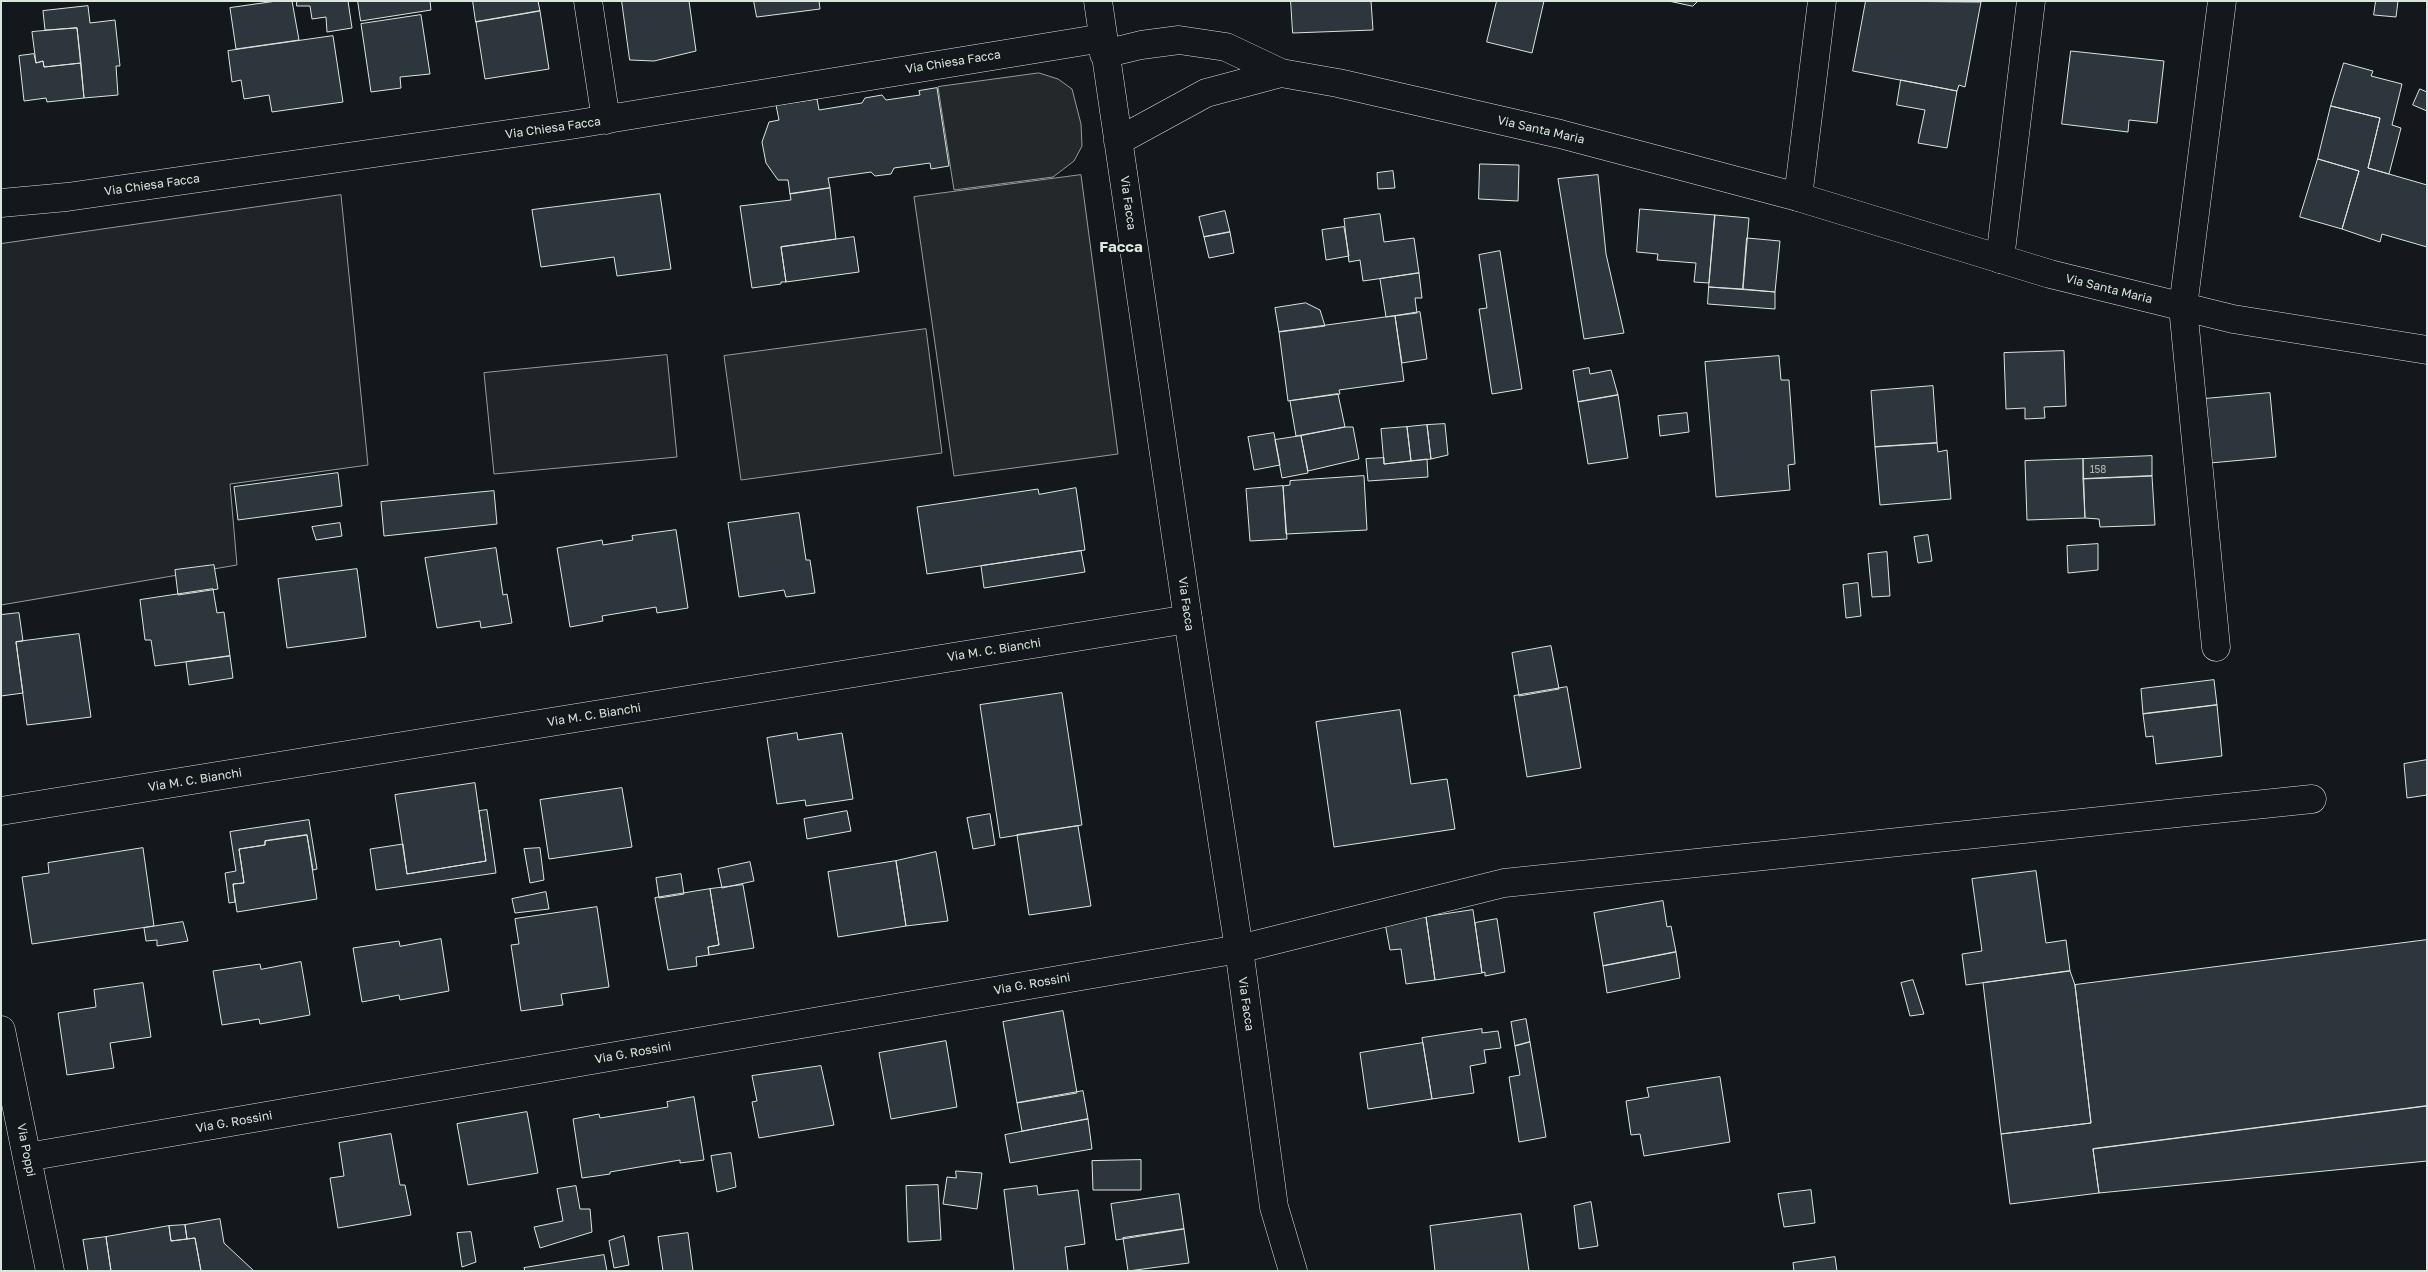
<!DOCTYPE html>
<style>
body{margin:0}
#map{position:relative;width:2428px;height:1272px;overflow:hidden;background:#14181c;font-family:"Golos Text",sans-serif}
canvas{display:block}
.frame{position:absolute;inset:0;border:2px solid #d8e6dc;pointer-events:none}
</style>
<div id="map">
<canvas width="2428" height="1272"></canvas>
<div class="frame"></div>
</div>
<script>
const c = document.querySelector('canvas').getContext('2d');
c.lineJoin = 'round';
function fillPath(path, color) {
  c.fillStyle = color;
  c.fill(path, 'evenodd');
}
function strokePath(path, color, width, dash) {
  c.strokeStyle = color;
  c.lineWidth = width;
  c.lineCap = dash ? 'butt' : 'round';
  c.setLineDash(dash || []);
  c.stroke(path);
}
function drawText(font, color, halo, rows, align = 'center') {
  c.font = font + ' "Golos Text",sans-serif';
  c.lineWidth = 4;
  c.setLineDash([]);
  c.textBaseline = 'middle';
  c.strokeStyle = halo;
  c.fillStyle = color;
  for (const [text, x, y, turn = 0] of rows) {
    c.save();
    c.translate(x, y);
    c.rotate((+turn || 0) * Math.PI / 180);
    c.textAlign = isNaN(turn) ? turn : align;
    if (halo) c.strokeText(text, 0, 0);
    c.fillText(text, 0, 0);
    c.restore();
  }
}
const green = new Path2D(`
 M341,195L368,465L230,484L237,565L1,605V244Z
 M667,355L677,457L494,474L484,373Z`);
fillPath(green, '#202428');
strokePath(green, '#939e99', 1);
const parking = new Path2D(`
 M1039,73L1058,79L1072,89L1081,124L1082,146L1074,161L1053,177L954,190L938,87Z
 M1081,175L1118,454L954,476L914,197Z
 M926,329L942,453L741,480L724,356Z`);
fillPath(parking, '#24282b');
strokePath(parking, '#939e99', 1);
const building = new Path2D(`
 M277,1H292L299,40L236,49L230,8Z
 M297,1H348L352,28L327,32L326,17L312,19L310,6H297Z
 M358,1H430L431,10L361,21Z
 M473,1H538L540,11L476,22Z
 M622,1H689L696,51L654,61L630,60Z
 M754,1H819L820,9L757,17Z
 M1291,1H1371L1373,30L1293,33Z
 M1497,1H1544L1532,53L1487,42Z
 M1669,1H1698L1693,6Z
 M1866,1L1981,2L1965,87L1959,85L1957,91L1853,71Z
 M2376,1H2398L2396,17L2374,15Z
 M88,6L90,23L115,20L120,66H116L118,95L84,98L77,28L45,30L43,11Z
 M540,11L549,69L485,79L476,22Z
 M421,15L430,74L400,77L401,88L371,92L361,24Z
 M77,28L81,63L44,67L43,61L36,63L32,32Z
 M333,36L343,102L272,112L269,95L244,99L241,80L232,82L228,51Z
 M2071,51L2164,61L2157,123L2129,120L2128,132L2062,124Z
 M34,54L36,63L43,61L44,67L81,63L84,98L47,102L46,98L24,101L19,56Z
 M2344,63L2373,71L2371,76L2402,84L2392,125L2401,128L2389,174L2368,168L2380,118L2331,106Z
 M1901,80L1957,91L1947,148L1918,143L1925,110L1897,105Z
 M937,88L949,166L931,169L930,163L894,168L891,174L875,176L871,172L828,178L830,188L790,194L788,180H778L766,163L762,142L769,122L779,120L776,105L817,99L819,110L862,103L865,98L882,95L886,100L920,95L919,91Z
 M2420,89L2427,92V111L2413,105Z
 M2331,106L2380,118L2368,168L2427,185V247L2382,234L2380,242L2342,229L2359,171L2318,159Z
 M2318,159L2359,171L2342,229L2300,217Z
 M1480,164L1519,165L1518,201L1479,199Z
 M1393,171L1395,188L1378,189L1377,173Z
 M1598,175L1606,254L1624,333L1584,339L1558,179Z
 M830,188L836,239L781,247L786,282H781V284L752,288L740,206L791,200L790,194Z
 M660,194L671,269L617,276L614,257L541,267L532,210Z
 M1640,209L1715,215L1709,283L1694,282L1696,263L1657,260L1658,254L1637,252Z
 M1225,211L1230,232L1204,237L1199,217Z
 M1380,214L1384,242L1414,238L1419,273L1363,281L1360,260L1349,262L1344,219Z
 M1715,215L1749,218L1743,289L1709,287Z
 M1344,227L1349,256L1326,260L1322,230Z
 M1230,232L1234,253L1209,258L1204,237Z
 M854,237L859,272L786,282L781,247Z
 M1747,238L1780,241L1775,292L1743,289Z
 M1500,251L1522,389L1492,394L1479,309L1487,308L1479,255Z
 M1419,273L1422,298H1415L1417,313L1386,317L1380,279Z
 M1709,287L1775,292V309L1708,304Z
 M1306,303L1320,310L1325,326L1279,332L1275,308Z
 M1420,312L1427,359L1402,363L1395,316Z
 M1395,316L1404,381L1339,390L1340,394L1288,401L1279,332Z
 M2064,351L2066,406L2044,407L2045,418L2025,419V408L2006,409L2004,353Z
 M1779,356L1781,380H1789L1795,464L1788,465L1790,490L1716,497L1705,362Z
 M1589,368L1590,374L1611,370L1618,395L1578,402L1573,371Z
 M1933,386L1937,443L1875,447L1871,391Z
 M2270,393L2276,457L2210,463L2204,399Z
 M1338,394L1345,427L1296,436L1290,401Z
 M1618,395L1628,458L1588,464L1578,402Z
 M1687,413L1689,432L1660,436L1658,416Z
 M1445,424L1448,455L1431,459L1427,425Z
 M1427,425L1431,459L1411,461L1407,427Z
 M1345,427H1353L1359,459L1308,471L1301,436Z
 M1407,427L1411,461L1384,464L1381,429Z
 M1274,433L1280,465L1254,470L1248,437Z
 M1301,436L1308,473L1282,478L1275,440Z
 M1937,443L1938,452L1947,450L1951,499L1880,505L1875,447Z
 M2152,456V476L2083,479V459Z
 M1384,458V464L1427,459L1428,477L1368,481L1366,459Z
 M2083,459L2085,518L2027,520L2025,461Z
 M338,473L342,506L238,520L234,487Z
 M1364,476L1367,530L1286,534L1283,486L1290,485V481Z
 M2152,476L2155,525L2100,527L2099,519L2085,518L2083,479Z
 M1283,486L1287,539L1250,541L1246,489Z
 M1076,488L1085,550L927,574L917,507L1038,489L1039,494Z
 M494,491L497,524L384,536L381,502Z
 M799,513L806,560H810L815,593L786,597L784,590L739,597L728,523Z
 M340,523L342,536L316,540L312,527Z
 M676,530L688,608L657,613L656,607L602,616L603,621L570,627L557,548L602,540L603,545L633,540L632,536Z
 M1928,535L1932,561L1918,563L1914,537Z
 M2098,544V570L2068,573L2067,546Z
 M496,548L503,595L507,594L512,623L481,628L480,621L437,628L425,558Z
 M1081,551L1085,572L984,588L981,566Z
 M1887,552L1890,596L1872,597L1868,554Z
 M214,565L218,589L178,595L175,570Z
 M357,569L366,637L287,648L278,579Z
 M1858,583L1861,616L1846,618L1843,585Z
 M213,589L217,613L224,612L230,656L155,666L151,640H145L140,600Z
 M19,613L23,641L16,642L23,693L1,696V615Z
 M79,634L91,717L27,725L16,642Z
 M1551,646L1559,689L1519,696L1512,653Z
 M230,656L233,678L189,685L186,662Z
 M2214,680L2217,705L2143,714L2141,689Z
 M1567,687L1581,768L1527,777L1514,696Z
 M1062,693L1082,825L1000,838L980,705Z
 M2217,705L2222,756L2156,764L2153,736L2146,737L2143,714Z
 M1400,710L1411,784L1447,779L1455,829L1334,847L1316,722Z
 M797,733L798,740L842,733L853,799L806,806L805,800L777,804L767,738Z
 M2427,760V795L2407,798L2404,764Z
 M475,783L486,861L407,874L395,795Z
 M622,788L632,847L549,859L540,800Z
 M487,810L496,873L376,890L370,849L403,844L407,874L486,861L479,811Z
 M847,811L851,831L807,839L804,819Z
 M990,814L995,845L973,849L967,818Z
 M309,820L317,869L313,870L307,835L265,841V845L239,849L244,883L233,884L235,902L229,903L225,873L236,871L230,832Z
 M1078,826L1091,906L1029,915L1017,835Z
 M307,835L317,899L237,912L233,884L244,883L239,849L265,845V841Z
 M143,848L154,926L32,944L22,877L49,873L48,863Z
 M540,848L544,880L530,883L524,849Z
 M936,852L948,921L906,926L896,861Z
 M896,861L906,926L838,937L828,872Z
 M750,862L754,881L722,888L718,869Z
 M2036,871L2046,943L2066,940L2070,971L1966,985L1962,954L1982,951L1972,879Z
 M681,874L684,894L659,898L656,878Z
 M743,885L754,948L709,955L708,947L719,945L710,889Z
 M710,889L719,945L708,947L709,955L696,957L697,966L668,970L655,898Z
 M546,892L549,909L515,913L512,899Z
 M1663,901L1667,927L1671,926L1676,952L1603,966L1594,913Z
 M597,907L609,987L561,994L563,1005L521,1011L511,945L519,944L515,919Z
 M1473,910L1482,973L1435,980L1426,917Z
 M1426,917L1435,980L1406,984L1401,949L1390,950L1385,923Z
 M1497,919L1505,972L1485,976V972L1482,973L1475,923Z
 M183,922L188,941L157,946V940L146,941L144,928Z
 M441,939L449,991L400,1000L399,995L362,1002L353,948L399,941L400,946Z
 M2427,940V1106L2093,1149L2099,1193L2010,1204L2001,1134L2091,1123L2075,985Z
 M1676,952L1680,978L1607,993L1603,966Z
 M301,962L310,1015L260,1024L259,1019L222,1025L213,971L260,964L261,969Z
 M2070,971L2075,985L2091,1123L2001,1134L1983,983Z
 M1913,980L1924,1014L1910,1016L1901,983Z
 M143,983L151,1037L110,1043L114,1068L67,1075L58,1013L96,1007L94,990Z
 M1063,1011L1077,1093L1017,1103L1003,1022Z
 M1526,1019L1530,1042L1515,1046L1511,1022Z
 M1482,1029V1033L1498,1031L1501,1048L1484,1050L1486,1063L1470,1066L1474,1093L1432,1099L1422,1038Z
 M946,1041L957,1107L891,1119L879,1053Z
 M1530,1042L1546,1137L1519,1142L1509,1077L1520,1075L1515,1046Z
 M1423,1043L1432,1099L1368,1109L1360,1053Z
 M821,1066L834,1125L759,1138L752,1102L757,1101L752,1076Z
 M1720,1077L1730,1142L1644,1156L1640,1134L1631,1135L1626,1101L1649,1097L1647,1088Z
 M1083,1091L1088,1119L1022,1131L1017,1103Z
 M694,1097L704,1160L680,1163V1160L610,1172V1174L582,1178L573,1119L599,1114L600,1118L668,1107L667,1102Z
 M2427,1106V1161L2099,1193L2093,1149Z
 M527,1112L538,1173L468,1185L457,1124Z
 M1088,1119L1092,1149L1010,1163L1005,1135Z
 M391,1134L400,1185H405L411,1215L338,1228L330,1178L344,1176L339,1143Z
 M731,1153L736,1187L717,1192L711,1156Z
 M1141,1160V1190H1093L1092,1161Z
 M956,1171L982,1173L977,1209L943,1204L947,1177L956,1178Z
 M938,1185L941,1240L908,1242L906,1186Z
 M576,1186L580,1209H590L592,1232L540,1248L534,1227L563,1221L557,1189Z
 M1037,1186L1038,1195L1078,1190L1085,1244L1065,1247L1068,1271H1014L1004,1190Z
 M1811,1190L1815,1223L1784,1227L1778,1194Z
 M1179,1194L1184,1229L1116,1240L1111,1204Z
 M1591,1202L1598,1246L1579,1249L1574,1206Z
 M1521,1214L1529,1271H1435L1430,1226Z
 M220,1219L224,1243L254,1271H201L195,1238L187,1239L185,1225Z
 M185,1225L187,1239L171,1241L169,1226Z
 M169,1226L171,1241L195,1238L201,1271H111L106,1237Z
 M1184,1229L1189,1263L1128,1271L1123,1238Z
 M471,1232L476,1262L462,1267L457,1233Z
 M688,1233L693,1271H663L658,1237Z
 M624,1236L629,1265L614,1268L609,1241Z
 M106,1237L111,1271H88L83,1240Z
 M604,1255L607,1271H525L524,1268Z
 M1835,1257L1837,1271H1794L1793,1263Z`);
fillPath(building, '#2c363c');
strokePath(building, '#d8e6dc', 1);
const minor = new Path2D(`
 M588,1L606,120
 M1798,197L1822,1
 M1,203L67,197L571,125L1103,38
 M2000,259L2031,1
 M2216,647L2183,307L2222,1
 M1,811L1188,619
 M1,1030L50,1271
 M27,1157L1239,949L1504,883L2312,799`);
const major = new Path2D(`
 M1098,1L1188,619L1239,949L1274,1207L1293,1271
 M1104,54L1141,45L1179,40L1226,47L1281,73L1338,83L1560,134L1798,197L2050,274L2233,319L2427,350
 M1118,141L1206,93L1281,73`);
strokePath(minor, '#d8e6dc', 29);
strokePath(major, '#d8e6dc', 29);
strokePath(minor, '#14181c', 28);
strokePath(major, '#14181c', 28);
drawText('10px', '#adbab4', null, [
 ["158",2098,470]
]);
drawText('12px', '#d8e6dc', '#14181c', [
 ["Via Chiesa Facca",953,62,-9],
 ["Via Chiesa Facca",553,128,-8],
 ["Via Santa Maria",1541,130,13],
 ["Via Chiesa Facca",152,185,-8],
 ["Via Facca",1128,203,82],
 ["Via Santa Maria",2109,289,14],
 ["Via Facca",1186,604,82],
 ["Via M. C. Bianchi",994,650,-9],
 ["Via M. C. Bianchi",594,715,-9],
 ["Via M. C. Bianchi",195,780,-9],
 ["Via G. Rossini",1032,984,-10],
 ["Via Facca",1246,1004,82],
 ["Via G. Rossini",633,1053,-10],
 ["Via G. Rossini",234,1122,-10],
 ["Via Poppi",26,1150,79]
]);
drawText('bold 15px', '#d8e6dc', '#14181c', [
 ["Facca",1121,247]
]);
</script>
